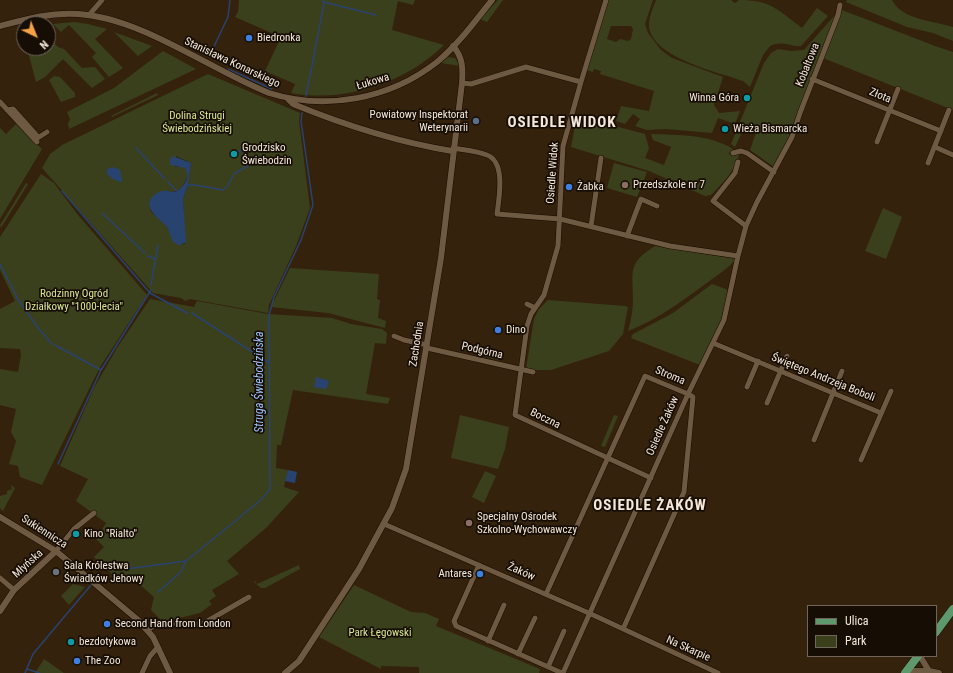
<!DOCTYPE html>
<meta charset="utf-8">
<style>
body{margin:0}
#map{position:relative;width:953px;height:673px;overflow:hidden;background:#34220c;font-family:"Roboto Condensed",sans-serif}
canvas{display:block}
.legend{position:absolute;left:807px;top:605px;width:130px;height:52px;box-sizing:border-box;background:#160e05;border:1px solid #6f655b;margin:0;padding:5px 7px;list-style:none;font-size:12px;color:#f5e8db}
.legend li{display:flex;align-items:center;gap:8px;height:20px}
.legend b{width:20px;border:1px solid #6f655b}
.north{position:absolute;left:16px;top:16px;width:40px;height:40px;box-sizing:border-box;background:#160e05;border:1px solid #6f655b;border-radius:50%;rotate:137deg;font-size:11px;font-weight:700;line-height:16px;text-align:center;color:#f5e8db}
.north::after{content:'';display:block;margin:auto;width:14px;height:18px;background:#f5a246;clip-path:polygon(50% 0,100% 100%,50% 72%,0 100%)}
</style>
<div id="map">
<canvas width="953" height="673"></canvas>
<ul class="legend">
<li><b style="height:5px;background:#5d996d"></b>Ulica</li>
<li><b style="height:11px;background:#3b401c"></b>Park</li>
</ul>
<div class="north">N</div>
</div>
<script>
const c = document.querySelector('canvas').getContext('2d');
c.lineJoin = 'round';
function fillPath(path, color) {
  c.fillStyle = color;
  c.fill(path, 'evenodd');
}
function strokePath(path, color, width, dash) {
  c.strokeStyle = color;
  c.lineWidth = width;
  c.lineCap = dash ? 'butt' : 'round';
  c.setLineDash(dash || []);
  c.stroke(path);
}
function drawText(font, color, halo, rows, align = 'center') {
  c.font = font + ' "Roboto Condensed",sans-serif';
  c.lineWidth = 3.5;
  c.setLineDash([]);
  c.textBaseline = 'middle';
  c.strokeStyle = halo;
  c.fillStyle = color;
  for (const [text, x, y, turn = 0] of rows) {
    c.save();
    c.translate(x, y);
    c.rotate((+turn || 0) * Math.PI / 180);
    c.textAlign = isNaN(turn) ? turn : align;
    if (halo) c.strokeText(text, 0, 0);
    c.fillText(text, 0, 0);
    c.restore();
  }
}
fillPath(new Path2D(`
 M239,0H415L413,5L398,1L392,30L444,45C405,83 345,103 291,93L295,84L265,71L281,37L235,17L238,12Z
 M498,0H503L487,22L480,19Z
 M608,0H653L645,24L648,33L661,50L672,58L723,77L714,105L719,113L740,111L735,124L718,118L712,133L666,129L647,130L635,126L640,119L633,114L625,124L616,121L621,106L649,111L654,91L600,74L601,71L594,69L593,72L586,70ZM611,26H631L633,29L631,39L628,41L620,39L616,42L607,39Z
 M656,0H731L735,3L739,0C771,0 778,10 802,28L817,8L828,16L801,46C789,47 784,40 770,46L763,55L750,87L743,81C718,72 653,58 649,27C648,19 653,8 656,0Z
 M847,0H892C902,20 934,21 953,27V41L933,33L907,27L846,2Z
 M842,10L935,46L953,52V110L823,58Z
 M835,15L786,144L774,167L750,150L757,130L746,124L735,147L731,144L764,63L771,53L778,49L791,51L804,50Z
 M74,22L88,24L107,29L95,39L123,68L109,77L92,57L96,53L69,25L61,32L53,24Z
 M114,32L152,46L138,56Z
 M53,42L58,47L64,49L82,68L95,67L105,79L92,88L63,59L45,77L36,82L27,48H48V43Z
 M163,51L196,69L69,129L68,124L70,119L67,112L114,88Z
 M446,57L455,58L460,66L441,63Z
 M208,74L300,113L299,121L310,208L296,246L269,305L268,313L190,299L185,301L181,298L153,293L42,168L50,154L62,145ZM176,156L191,163L188,185L183,199L185,244L181,245C170,237 173,236 166,226C156,212 139,213 159,192L178,191C187,183 196,163 175,167Z
 M54,76L60,77L75,93V97L61,102L49,80Z
 M157,93L158,95L112,117L111,116Z
 M577,116L645,134L649,148L645,158L664,165L671,147L653,140L651,134C678,135 709,134 733,149L728,154L739,155C734,172 723,183 711,195L705,196L649,171L571,147Z
 M16,124L42,149L0,219V128L6,134Z
 M614,163L647,172L637,197L607,188Z
 M41,174L54,183L78,215L147,295L100,367L42,485L20,477L18,466L9,464L16,441L11,432L16,409L0,405V369L18,372L21,355L20,349L0,348V309L15,301L0,270V237Z
 M26,183L28,184L1,228L0,225Z
 M883,208L902,217L886,259L865,251Z
 M655,246L736,259C730,266 723,271 715,277C687,297 660,319 628,331C631,320 633,310 633,299C633,270 627,264 655,246Z
 M290,268L379,274L377,299L380,300L378,318L386,321L385,328L328,313L271,307Z
 M712,284L731,291L726,321L700,365L631,338L633,334L673,313Z
 M150,299L194,307L197,301L268,314L332,318L351,324L382,329L387,333L386,344L375,343L366,394L390,398L388,404L293,390L281,445H277L276,468L288,470L284,487L299,492L266,528L227,561L239,574L212,590L216,596L209,601L212,604L200,613L163,622L151,610L154,597L130,576L115,577L94,557L104,547L96,539L106,523L76,501L88,479L60,466L94,388L117,348Z
 M548,300L625,306L628,307L623,334L609,351L551,370H529L526,369L534,319L539,309Z
 M478,349L496,353L498,360L475,354Z
 M460,415L509,427L505,449L498,469L451,458Z
 M614,415L618,416L605,447L601,446Z
 M485,471L496,476L484,503L472,497Z
 M11,485L15,488L3,511L0,508V496L7,494V491L12,489Z
 M299,565L300,569L265,588H261L254,582L255,581L257,584Z
 M73,584L85,587L69,605L61,596Z
 M354,585L411,612L425,613L439,619L436,626L540,669L539,673H419V667L381,666V669L319,637Z
 M44,659L64,673H35Z`), '#3b401c');
fillPath(new Path2D(`
 M173,156L191,163L188,185L183,199L186,242L181,245C169,244 172,232 165,225C157,217 139,205 157,193C164,188 171,193 178,191C185,184 191,177 185,168L170,165V159Z
 M113,167L120,170L122,181L120,182L113,179L107,174V169Z
 M316,377L329,381L326,389L314,387Z
 M288,470L297,472L295,483L285,481Z`), '#294371');
strokePath(new Path2D(`
 M324,2L376,15
 M209,57L228,17L230,0
 M228,69L272,89
 M306,96L324,4L323,0
 M136,148L165,179
 M238,152L241,150L245,152
 M234,174L249,165L250,160L246,153
 M168,182L177,191
 M188,185H195
 M195,185L223,190L227,187L233,176
 M62,191L150,293L187,313
 M102,213L145,253
 M148,256L155,259
 M0,264L19,301L39,329L52,344
 M151,285L158,245
 M192,313L268,362
 M55,345L101,370L151,290
 M58,464L101,370
 M126,569L186,561L261,500L270,489L269,315L274,297L301,240L313,205L301,121L302,113
 M158,592L181,572L186,561
 M27,669L39,673
 M25,673L33,654L91,585`), '#294371', 1.5);
const minor = new Path2D(`
 M89,15L102,0
 M812,79L941,131
 M581,82L606,0
 M462,83L471,84L526,67L581,82L563,146L558,246L544,295L531,314L527,326L515,415L651,478
 M0,102L37,142
 M7,110L13,109L38,137
 M36,139L47,132
 M877,142L898,89
 M935,147L953,155
 M453,148C464,150 477,151 487,155C506,162 499,198 497,214L560,219L670,246L738,256L746,226L757,202L792,137L800,113L838,15L840,5
 M733,153L741,151L747,153L774,172
 M738,162L735,173L713,201L746,226
 M928,163L949,110
 M591,226L601,158
 M627,236L641,199L657,206
 M527,304L535,308
 M394,336L404,340L427,345
 M713,343L881,413
 M427,348L533,372
 M747,387L758,361
 M767,403L787,356
 M814,440L842,371
 M861,460L891,391
 M384,524L591,614L718,673
 M56,551L74,529L94,513
 M479,565L454,621L456,626L562,673
 M0,578L14,590
 M546,594L645,376L688,394L693,397L684,492L623,629
 M148,630C164,616 187,628 204,623L249,597
 M488,641L504,605
 M518,654L535,618
 M548,667L564,631
 M142,673L150,656L158,647
 M563,673L688,394L724,320L738,256`);
const tertiary = new Path2D(`
 M0,26C26,19 51,12 78,14C142,18 209,69 269,93C326,111 390,99 437,62C458,45 475,21 492,0
 M287,98L293,104C344,125 397,142 452,151
 M0,517L56,551L138,620L153,637L170,673
 M0,611L14,590L56,551
 M920,656L929,671L939,673
 M285,673L299,661L359,569L392,508L406,469L441,258L462,83C463,69 463,57 453,46
 M908,673L907,671H929`);
const primary = new Path2D(`
 M936,632L953,609
 M905,673L918,656`);
strokePath(minor, '#1b0b00', 6);
strokePath(tertiary, '#1b0b00', 7);
strokePath(primary, '#1b0b00', 9);
strokePath(minor, '#6e5942', 5);
strokePath(tertiary, '#6e5942', 6);
strokePath(primary, '#5d996d', 8);
for (const [x, y, r, color] of [
 [249,38,4,"#3f7fe0"],
 [747,98,4,"#0f9aa8"],
 [476,121,4,"#5c6f8a"],
 [725,129,4,"#0f9aa8"],
 [234,154,4,"#0f9aa8"],
 [625,185,4,"#8d6e63"],
 [569,187,4,"#3f7fe0"],
 [498,330,4,"#3f7fe0"],
 [469,523,4,"#8d6e63"],
 [76,534,4,"#0f9aa8"],
 [56,572,4,"#6b7280"],
 [480,574,4,"#3f7fe0"],
 [107,624,4,"#3f7fe0"],
 [71,642,4,"#0f9aa8"],
 [77,661,4,"#3f7fe0"]
]) {
  const dot = new Path2D();
  dot.arc(x, y, r, 0, 2 * Math.PI);
  c.fillStyle = color;
  c.fill(dot);
  strokePath(dot, '#160e05', 1.5);
}
drawText('11px', '#f5e8db', '#160e05', [
 ["Biedronka",257,38],
 ["Winna Góra",739,98,"right"],
 ["Powiatowy Inspektorat",468,115,"right"],
 ["Weterynarii",468,128,"right"],
 ["Wieża Bismarcka",733,129],
 ["Grodzisko",242,148],
 ["Świebodzin",242,161],
 ["Przedszkole nr 7",633,185],
 ["Żabka",577,187],
 ["Dino",506,330],
 ["Specjalny Ośrodek",477,517],
 ["Szkolno-Wychowawczy",477,530],
 ["Kino \"Rialto\"",84,534],
 ["Sala Królestwa",64,566],
 ["Świadków Jehowy",64,579],
 ["Antares",472,574,"right"],
 ["Second Hand from London",115,624],
 ["bezdotykowa",79,642],
 ["The Zoo",85,661]
], 'left');
drawText('11px', '#f5e8db', '#160e05', [
 ["Stanisława Konarskiego",232,63,25],
 ["Kobaltowa",808,65,-68],
 ["Łukowa",373,82,-17],
 ["Złota",880,96,22],
 ["Osiedle Widok",553,173,-86],
 ["Zachodnia",417,344,-81],
 ["Podgórna",482,351,13],
 ["Stroma",670,376,23],
 ["Świętego Andrzeja Boboli",823,378,22],
 ["Boczna",545,419,26],
 ["Osiedle Żaków",663,426,-66],
 ["Sukiennicza",44,532,33],
 ["Młyńska",28,564,-42],
 ["Żaków",521,572,24],
 ["Na Skarpie",688,649,24]
]);
drawText('11px', '#dae88f', '#160e05', [
 ["Dolina Strugi",197,116],
 ["Świebodzińskiej",197,129],
 ["Rodzinny Ogród",74,294],
 ["Działkowy \"1000-lecia\"",74,307],
 ["Park Łęgowski",380,633]
]);
drawText('italic 12px', '#9ec1fb', '#160e05', [
 ["Struga Świebodzińska",260,382,-90]
]);
c.letterSpacing = '1px';
drawText('bold 15px', '#f5e8db', '#160e05', [
 ["OSIEDLE WIDOK",562,123],
 ["OSIEDLE ŻAKÓW",650,506]
]);
c.letterSpacing = '0px';
</script>
